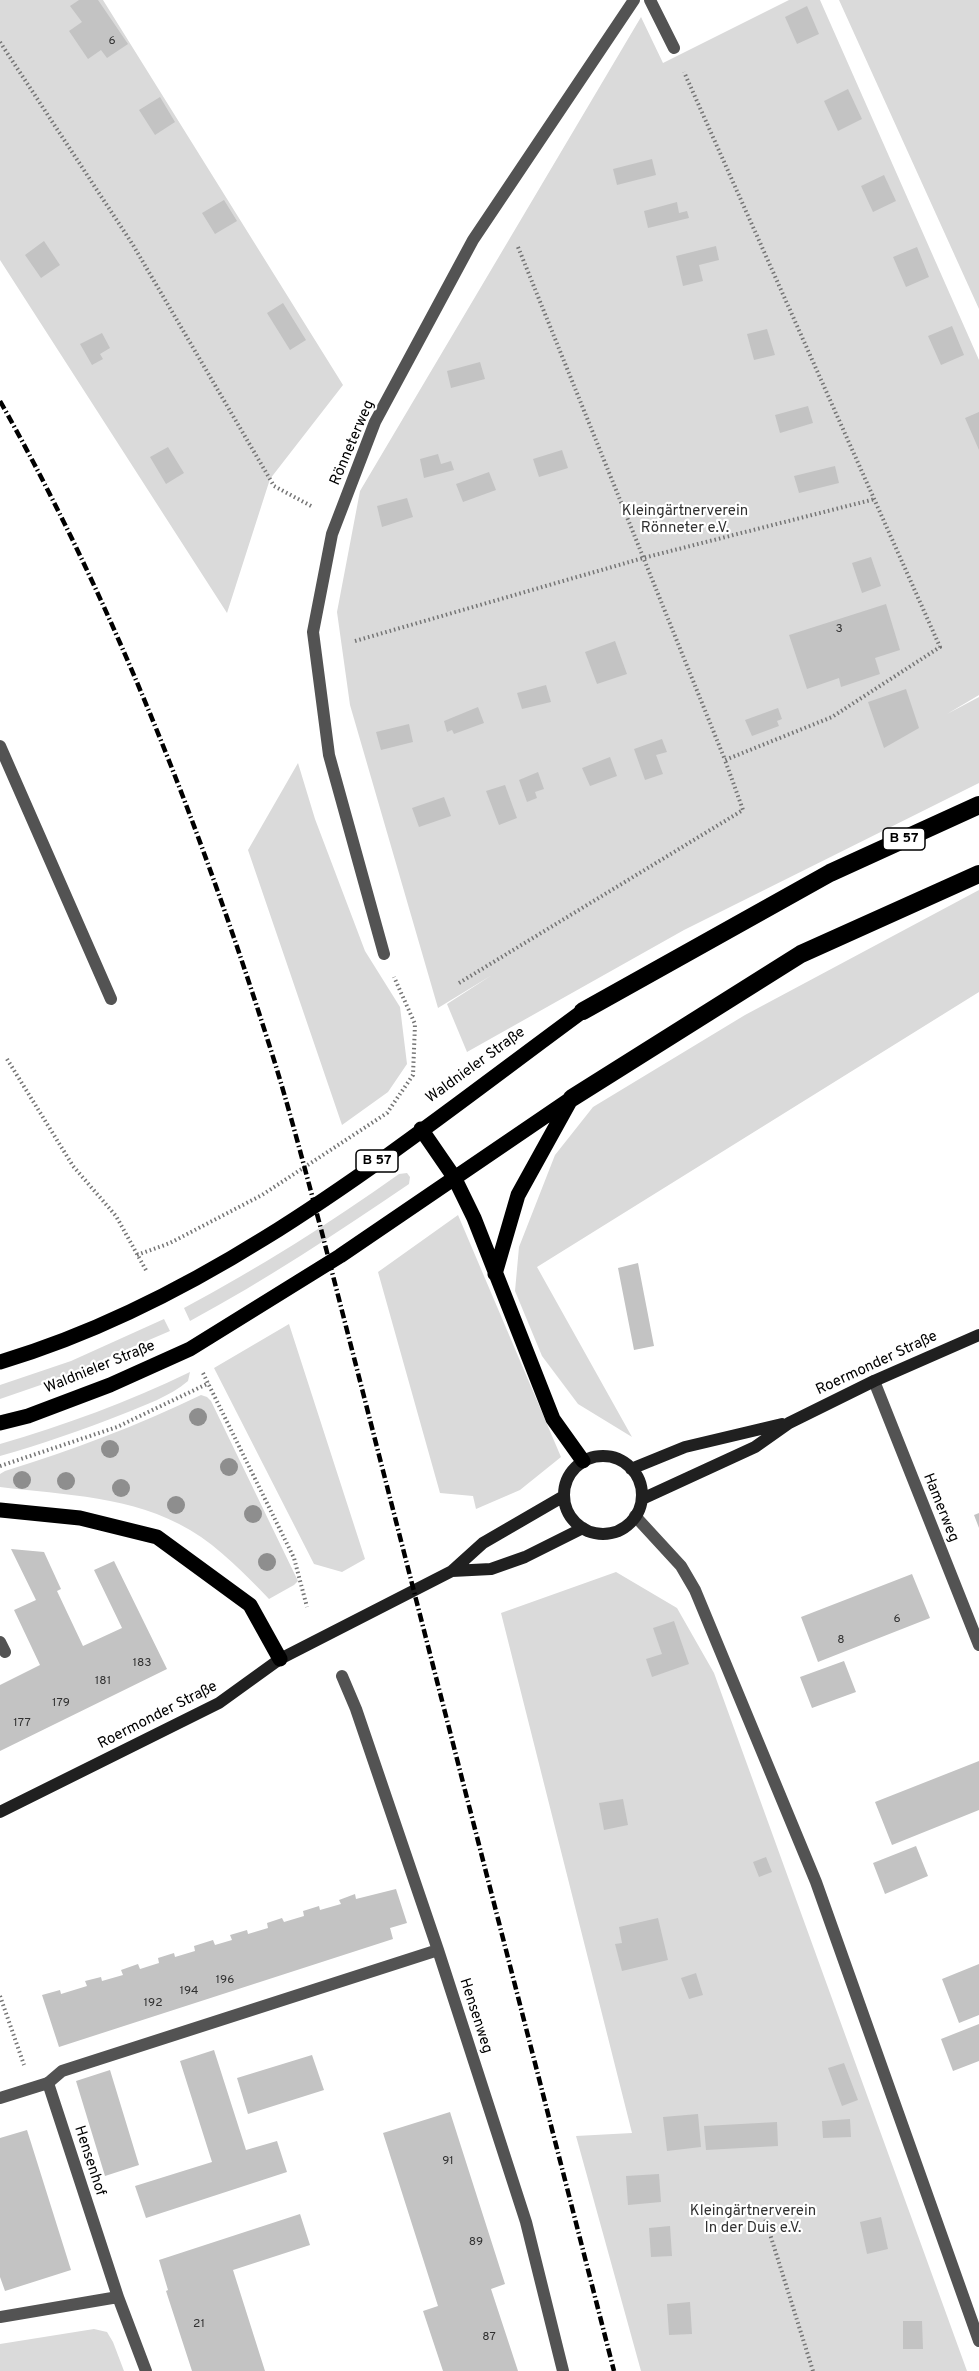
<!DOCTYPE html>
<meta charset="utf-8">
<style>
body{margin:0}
canvas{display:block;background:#fff}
</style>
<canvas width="979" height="2371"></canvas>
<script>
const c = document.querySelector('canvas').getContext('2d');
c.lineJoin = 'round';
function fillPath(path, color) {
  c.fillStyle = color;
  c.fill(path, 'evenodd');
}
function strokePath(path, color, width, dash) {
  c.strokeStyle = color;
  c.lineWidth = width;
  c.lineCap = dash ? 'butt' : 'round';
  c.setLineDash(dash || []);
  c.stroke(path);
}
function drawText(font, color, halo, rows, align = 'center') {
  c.font = font + ' Overpass,sans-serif';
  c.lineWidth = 4.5;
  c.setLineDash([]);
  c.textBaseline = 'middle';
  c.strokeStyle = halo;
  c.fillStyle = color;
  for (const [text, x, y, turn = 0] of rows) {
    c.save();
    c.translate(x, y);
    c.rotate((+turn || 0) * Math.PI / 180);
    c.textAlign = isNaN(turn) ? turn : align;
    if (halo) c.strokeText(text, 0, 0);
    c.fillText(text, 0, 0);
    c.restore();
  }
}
fillPath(new Path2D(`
 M0,0H103L343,385L270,479L227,613L0,260Z
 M789,0H820L979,360V695L947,714L979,697V783L684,930L467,1052L447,1004L492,975L438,1008L350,705L337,612L360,491L641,17L663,63Z
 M839,0H979V309Z
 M298,763L315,819L365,951L400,1007L407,1064L388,1092L342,1125L248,850Z
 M979,890V992L537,1267L632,1437L578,1404L542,1356L515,1291L519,1247L555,1155L593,1107L745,1015Z
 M407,1173L410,1177L409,1184C337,1233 266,1280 190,1321L184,1308C259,1268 330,1223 399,1174Z
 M458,1215L561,1457L520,1490L476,1509L473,1496L440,1493L378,1272Z
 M164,1319L170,1331L58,1379L0,1399V1385L71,1361Z
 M289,1324L365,1559L342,1572L314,1564L214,1368Z
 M190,1372L188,1381C169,1397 145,1405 123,1414C82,1430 42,1444 0,1456V1444C65,1425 128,1402 190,1372Z
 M201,1395L207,1397L211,1401L298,1581L294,1585L269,1599C245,1574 220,1548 190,1530C133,1496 65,1495 0,1487V1474L5,1471C72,1450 137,1426 201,1395Z
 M616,1572L677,1608L714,1673L967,2371H641L576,2136L632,2133L501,1613Z
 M94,2329L107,2332L113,2342L124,2371H0V2344Z`), '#dadada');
fillPath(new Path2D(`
 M79,0H98L128,44L107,58L101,50L88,59L69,31L82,22L70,6Z
 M807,6L819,34L797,44L785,17Z
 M848,89L862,119L838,131L824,101Z
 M160,97L175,122L155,135L139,110Z
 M652,159L656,175L617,185L613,169Z
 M884,175L896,201L873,212L861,186Z
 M224,200L237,221L215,234L202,213Z
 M677,202L679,213L687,211L689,218L648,228L644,211Z
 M44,241L60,265L41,278L25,255Z
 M716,246L719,260L699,265L703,281L683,286L676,256Z
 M917,247L929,277L906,287L893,257Z
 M283,303L306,340L290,350L267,313Z
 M952,326L964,355L941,365L928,336Z
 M767,329L775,355L754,360L747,334Z
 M102,333L110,348L100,354L103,359L92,365L80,344Z
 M480,362L485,379L451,388L447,371Z
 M808,406L813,423L780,433L775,415Z
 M979,412V450L965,418Z
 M168,447L184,473L166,484L150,457Z
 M562,450L568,468L539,477L533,459Z
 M438,454L441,464L451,461L454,470L424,478L420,459Z
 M835,466L839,483L799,493L794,476Z
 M489,472L496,490L463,502L456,484Z
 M407,498L413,517L382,527L377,506Z
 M871,557L881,586L862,593L852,563Z
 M886,604L900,650L875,658L880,674L841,687L839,678L807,689L789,635Z
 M615,641L627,674L597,684L585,652Z
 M546,685L551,702L522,709L517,693Z
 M906,689L919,728L884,748L868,702Z
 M478,707L484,723L454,734L452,730L447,732L444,721Z
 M778,708L782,719L777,721L779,726L752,736L745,720Z
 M409,724L413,742L381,750L376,732Z
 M662,739L667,752L656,755L663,774L645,780L634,749Z
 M610,757L617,776L590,786L582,768Z
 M538,772L544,789L535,792L537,798L527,802L519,780Z
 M505,785L517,818L499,825L486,791Z
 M444,797L451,816L419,827L412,808Z
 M638,1263L654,1346L634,1350L618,1268Z
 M979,1513V1528L974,1515Z
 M11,1549L44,1552L61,1589L57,1591L83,1646L122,1628L94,1570L114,1561L167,1669L0,1751V1685L40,1665L14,1610L36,1600Z
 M912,1574L930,1618L818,1662L801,1617Z
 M674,1621L689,1664L652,1677L646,1659L662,1654L653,1628Z
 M844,1661L856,1692L812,1708L800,1677Z
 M979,1761V1810L892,1845L875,1802Z
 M623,1799L628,1825L604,1830L599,1803Z
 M916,1846L928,1876L885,1894L873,1863Z
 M766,1857L772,1872L759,1877L753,1862Z
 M396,1889L407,1923L390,1928L393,1939L59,2047L42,1995L60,1990L61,1994L87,1986L85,1981L101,1977L102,1981L123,1975L121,1970L138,1964L140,1969L159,1963L158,1958L174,1953L175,1957L195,1951L194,1946L213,1940L215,1945L232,1940L230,1935L247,1930L248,1934L268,1928L267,1923L282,1918L284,1922L304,1916L303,1911L319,1906L320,1910L341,1904L339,1900L355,1894L356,1899Z
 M658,1918L668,1960L622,1971L615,1944L622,1943L619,1927Z
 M979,1964V2015L959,2023L942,1979Z
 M696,1973L703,1995L689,1999L681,1978Z
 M979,2024V2061L953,2071L941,2039Z
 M214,2050L246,2150L277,2141L287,2172L146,2218L135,2186L212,2162L180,2061Z
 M312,2055L324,2090L248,2114L237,2078Z
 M844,2063L858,2100L842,2106L828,2068Z
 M110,2070L139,2165L105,2176L76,2081Z
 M450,2112L505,2284L491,2289L518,2371H443L423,2311L438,2306L383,2133Z
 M698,2114L701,2147L667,2151L663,2117Z
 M850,2119L851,2137L823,2138L822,2121Z
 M777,2122L778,2146L706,2150L704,2126Z
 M27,2130L71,2270L5,2291L0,2277V2138Z
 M659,2174L661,2202L628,2205L626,2176Z
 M300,2214L310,2245L233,2270L265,2371H192L166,2291L168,2290L159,2260Z
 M881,2217L888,2249L867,2254L860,2222Z
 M670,2226L672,2256L651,2257L649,2228Z
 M690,2302L692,2334L669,2335L667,2304Z
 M903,2321H922L923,2349H903Z`), '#c3c3c3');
strokePath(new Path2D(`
 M0,42L133,245L274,486L313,507
 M518,247L725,760L832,717L940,647L684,72
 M355,641L643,558L875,499
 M459,983L743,810L725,760
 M7,1059L73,1166L116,1216L147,1272
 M137,1255L170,1243L262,1195L387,1113L413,1075L415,1024L394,977
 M203,1373L294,1558L307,1607
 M0,1466L117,1427L209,1383
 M0,1996L24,2065
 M764,2215L813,2371`), '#757575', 4, [1.5, 3]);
strokePath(new Path2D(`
 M650,0L674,48
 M0,746L111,999
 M635,1516L681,1566L695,1590L816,1882L979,2341
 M0,1642L5,1652
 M342,1676L356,1709L438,1950L526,2222L563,2371
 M48,2083L62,2071L438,1950`), '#535353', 12);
strokePath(new Path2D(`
 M384,954L329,755L313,632L332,534L375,422L473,240L634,0
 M874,1381L979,1645
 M0,2098L48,2083L118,2297L146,2371
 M0,2317L118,2297`), '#535353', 12);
strokePath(new Path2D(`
 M564 1495a39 39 0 1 1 78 0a39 39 0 1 1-78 0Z
 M631,1469L685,1447L782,1424
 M642,1499L755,1447L789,1423L874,1381L979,1335
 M452,1571L491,1569L525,1557L583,1528
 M0,1812L219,1703L280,1659L452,1571L483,1543L564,1496`), '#202020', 12);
strokePath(new Path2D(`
 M421,1129L454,1177L474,1218L553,1419L583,1461
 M495,1274L518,1195L570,1101
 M0,1362C217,1298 403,1143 583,1011
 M0,1423L28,1416L110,1385L190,1349L340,1256L572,1098
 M0,1510L80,1518L157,1537L250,1605L280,1659`), '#000', 15);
strokePath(new Path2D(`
 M583,1011L830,873L979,805
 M572,1098L801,954L979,874`), '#000', 18);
strokePath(new Path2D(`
 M0,401C113,602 198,821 268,1041C288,1103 304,1166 321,1229L614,2371`), '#000', 4.5, [9, 3, 1.5, 3]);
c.fillStyle = '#8e8e8e';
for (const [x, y] of [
 [198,1417],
 [110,1449],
 [229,1467],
 [22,1480],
 [66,1481],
 [121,1488],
 [176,1505],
 [253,1514],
 [267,1562]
]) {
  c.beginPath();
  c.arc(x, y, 9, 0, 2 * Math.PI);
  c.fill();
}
drawText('12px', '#313131', null, [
 ["6",112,42],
 ["3",839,630],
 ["6",897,1620],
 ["8",841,1641],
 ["183",142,1664],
 ["181",103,1682],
 ["179",61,1704],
 ["177",22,1724],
 ["196",225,1981],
 ["194",189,1992],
 ["192",153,2004],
 ["91",448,2162],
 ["89",476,2243],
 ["21",199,2325],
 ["87",489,2338]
]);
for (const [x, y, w] of [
 [904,839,42],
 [377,1161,42]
]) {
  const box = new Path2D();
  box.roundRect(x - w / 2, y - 11, w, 22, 4.5);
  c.fillStyle = '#fff';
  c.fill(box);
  strokePath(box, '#000', 1.5);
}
drawText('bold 14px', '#000', null, [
 ["B 57",904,839],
 ["B 57",377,1161]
]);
drawText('15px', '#000', '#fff', [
 ["Rönneterweg",353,443,-67],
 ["Waldnieler Straße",476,1066,-36],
 ["Roermonder Straße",877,1364,-25],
 ["Waldnieler Straße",100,1368,-22],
 ["Hamerweg",940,1508,68],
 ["Roermonder Straße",158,1716,-27],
 ["Hensenweg",475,2016,72],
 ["Hensenhof",89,2161,72]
]);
drawText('15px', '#313131', '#fff', [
 ["Kleingärtnerverein",685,512],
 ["Rönneter e.V.",685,529],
 ["Kleingärtnerverein",753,2212],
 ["In der Duis e.V.",753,2229]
]);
</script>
